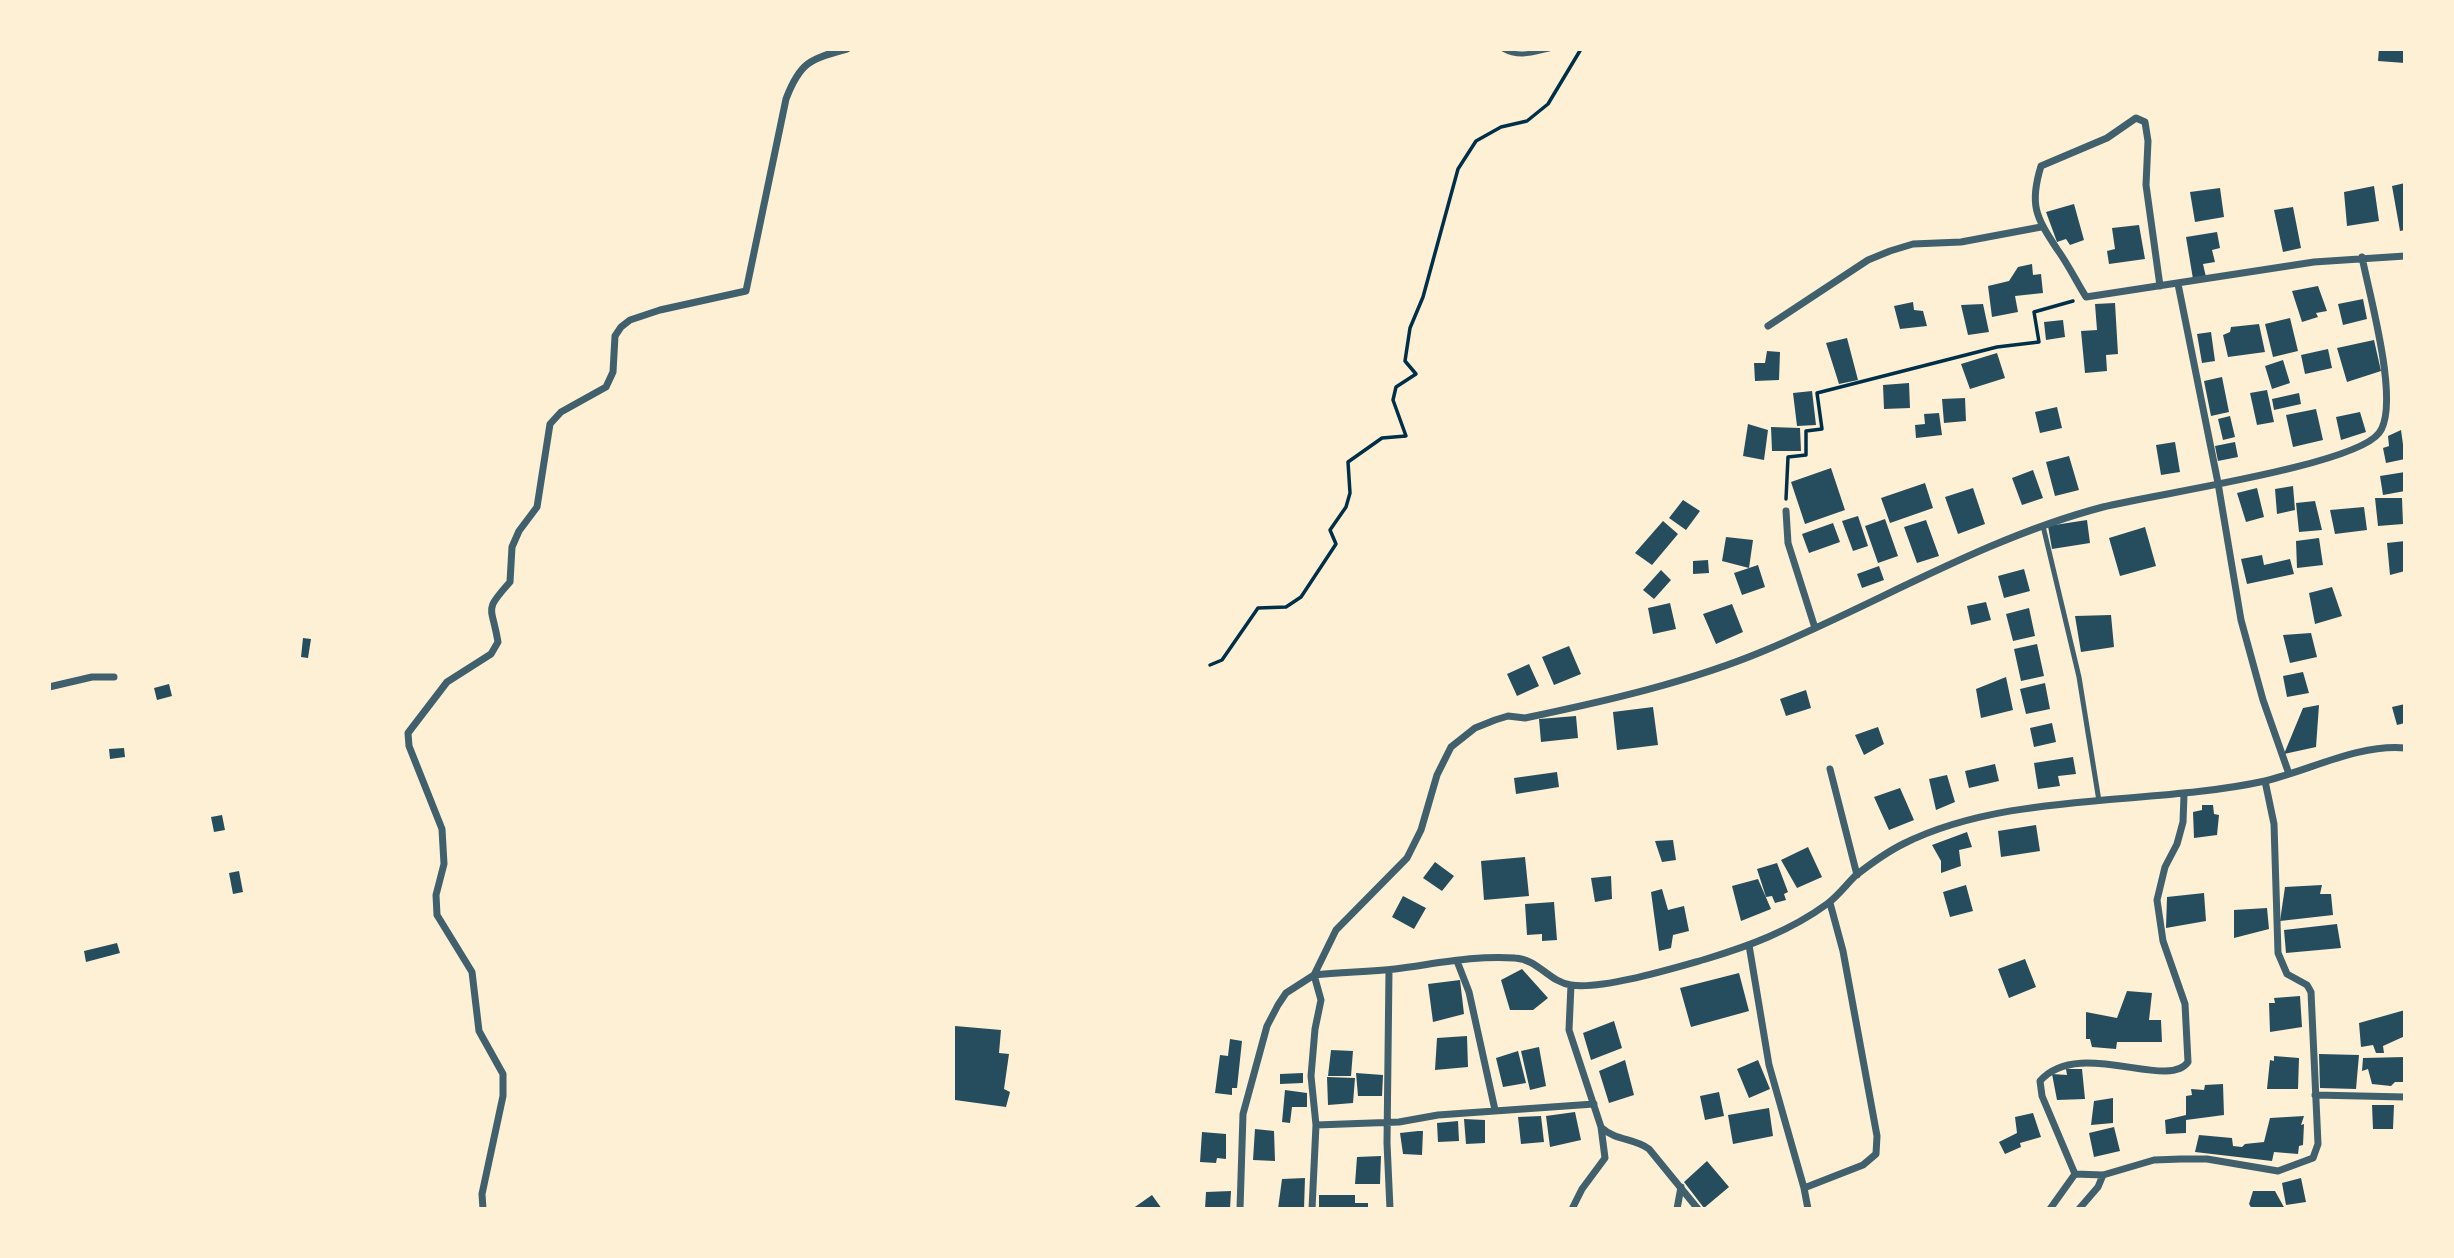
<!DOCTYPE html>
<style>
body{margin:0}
#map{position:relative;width:2454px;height:1258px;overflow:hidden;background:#fdf0d5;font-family:"Nunito Sans",sans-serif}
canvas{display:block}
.frame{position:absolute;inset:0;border:51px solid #fdf0d5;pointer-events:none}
</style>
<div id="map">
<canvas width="2454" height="1258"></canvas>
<div class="frame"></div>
</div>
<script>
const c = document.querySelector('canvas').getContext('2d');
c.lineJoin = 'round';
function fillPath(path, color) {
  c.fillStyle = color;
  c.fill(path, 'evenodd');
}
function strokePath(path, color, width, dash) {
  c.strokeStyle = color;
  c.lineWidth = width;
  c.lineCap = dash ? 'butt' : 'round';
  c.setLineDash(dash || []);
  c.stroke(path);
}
fillPath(new Path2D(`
 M2379,49H2405V63L2378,61Z
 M2405,183V230L2400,231L2392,186Z
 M2374,186L2379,221L2347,226L2344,192Z
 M2220,188L2224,217L2195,222L2190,192Z
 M2074,204L2084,240L2070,245L2066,239L2057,242L2046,212Z
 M2293,207L2301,248L2283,252L2274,210Z
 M2139,225L2145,259L2109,264L2107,251L2115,249L2112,228Z
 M2217,232L2220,248L2212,250L2215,262L2203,264L2206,277L2193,279L2186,237Z
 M2032,264L2033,275L2041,274L2043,293L2015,296L2018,312L1992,317L1988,286L2009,281L2018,267Z
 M2318,286L2327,311L2316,313L2318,317L2302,322L2292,291Z
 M2363,299L2367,319L2343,325L2338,304Z
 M1913,302L1914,310L1923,311L1927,326L1900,329L1894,306Z
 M2115,303L2118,354L2106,355L2107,371L2085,373L2081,331L2097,330L2095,304Z
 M1983,304L1989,332L1968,335L1961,305Z
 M2290,318L2298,351L2273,357L2265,324Z
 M2063,320L2065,337L2046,340L2044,322Z
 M2259,324L2265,352L2228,357L2223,335L2230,332L2231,327Z
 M2211,332L2215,361L2202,363L2197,334Z
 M1847,338L1858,380L1839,384L1826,343Z
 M2374,340L2381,371L2347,382L2337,348Z
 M2328,349L2332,368L2305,374L2301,355Z
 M1767,351L1780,352L1779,380L1755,381L1754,363H1765Z
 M1997,353L2005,378L1970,389L1961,364Z
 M2283,360L2290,383L2272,389L2265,366Z
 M2222,377L2229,412L2211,416L2204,381Z
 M1909,383L1910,408L1884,409L1883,385Z
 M2267,390L2274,422L2257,425L2250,393Z
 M1812,391L1816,425L1797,426L1793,393Z
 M2299,393L2301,404L2274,410L2272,399Z
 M1965,398L1966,421L1944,423L1942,399Z
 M2057,407L2062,428L2040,433L2035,412Z
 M2316,409L2323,440L2293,447L2286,415Z
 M2360,412L2366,432L2341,440L2336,417Z
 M1939,413L1942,435L1916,438L1915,425L1925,424L1924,414Z
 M2230,416L2235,437L2223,440L2218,419Z
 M1748,424L1768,430L1764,460L1743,456Z
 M1771,427L1800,428L1801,451H1772Z
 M2401,430L2405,459L2386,463L2383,448L2389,446L2388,436Z
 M2175,442L2180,472L2161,475L2156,445Z
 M2235,442L2238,457L2218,461L2215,446Z
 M2069,456L2079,490L2055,496L2046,462Z
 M1831,468L1845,510L1805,524L1791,482Z
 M2033,470L2043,498L2022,505L2012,478Z
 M2405,472V491L2383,495L2380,476Z
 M1925,483L1933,508L1890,523L1881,498Z
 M2293,486L2295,510L2277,514L2275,489Z
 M1973,488L1985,524L1958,534L1945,497Z
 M2257,488L2264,517L2246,522L2237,493Z
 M2375,498H2402L2403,524L2378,526Z
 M1683,500L1700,511L1686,530L1669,518Z
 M2315,501L2322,530L2299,532L2296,503Z
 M2364,507L2367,530L2335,534L2330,510Z
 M1858,516L1868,546L1853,551L1842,521Z
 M1885,519L1898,556L1878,563L1865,526Z
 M1926,520L1939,556L1917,563L1904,527Z
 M2087,520L2090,543L2052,549L2048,526Z
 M1663,521L1678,534L1652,565L1635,553Z
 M1833,523L1840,542L1809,553L1802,534Z
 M2145,527L2156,566L2120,576L2109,538Z
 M1726,537L1753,540L1749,568L1758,565L1765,587L1742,595L1734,573L1749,568L1722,561Z
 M2319,538L2323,565L2297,568L2296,541Z
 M2405,541V571L2390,575L2387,543Z
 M2262,555L2264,565L2290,559L2294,574L2247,584L2241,559Z
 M1708,560L1709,573L1693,574V561Z
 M1879,566L1884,580L1862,588L1857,574Z
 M2024,569L2030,591L2004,598L1998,576Z
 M1661,570L1671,580L1654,599L1643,590Z
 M2332,587L2342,616L2315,624L2309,593Z
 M1986,602L1991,620L1971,625L1967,606Z
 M1670,603L1676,629L1653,634L1648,608Z
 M1732,604L1743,632L1716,644L1703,614Z
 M2029,608L2035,636L2013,641L2006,614Z
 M2111,615L2114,647L2081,652L2075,616Z
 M2311,633L2317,657L2290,663L2283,635Z
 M303,638L311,639L308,658L301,657Z
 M2037,644L2044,676L2021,681L2014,649Z
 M1569,646L1581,674L1554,685L1542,657Z
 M1529,664L1539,686L1517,696L1507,674Z
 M2303,672L2309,693L2287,697L2283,676Z
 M2006,677L2013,710L1981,718L1976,689Z
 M2045,683L2050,709L2026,714L2020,689Z
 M169,684L172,696L157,700L154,688Z
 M1806,690L1811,708L1786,716L1780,699Z
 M2405,704V723L2397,725L2392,707Z
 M2319,705L2316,747L2284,754L2303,708Z
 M1653,707L1658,745L1617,750L1613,712Z
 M1576,716L1578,738L1541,742L1539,719Z
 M2052,723L2056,742L2034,747L2030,728Z
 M1878,727L1884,744L1864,755L1855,735Z
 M124,748L125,757L110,759L109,749Z
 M2073,757L2076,774L2058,776L2060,786L2038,789L2034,763Z
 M1995,764L1999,781L1969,788L1965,771Z
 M1557,772L1559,787L1516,794L1514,778Z
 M1947,775L1955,802L1936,810L1929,779Z
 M1900,788L1914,820L1889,830L1874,797Z
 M2202,805H2213L2214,814L2219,815L2217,835L2194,838L2193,812L2202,810Z
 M222,815L225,830L214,832L211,817Z
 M2036,825L2040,851L2001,857L1998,831Z
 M1967,832L1972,847L1959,850L1961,866L1941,873V861L1932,845Z
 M1673,840L1676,860L1662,862L1655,841Z
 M1808,847L1822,877L1797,888L1781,860Z
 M1525,857L1529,896L1484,900L1481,861Z
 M1435,862L1454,876L1442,891L1423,878Z
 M1777,863L1788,892L1784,894L1786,900L1775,903L1772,896L1766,897L1757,869Z
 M239,871L243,892L233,894L229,873Z
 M1611,876L1612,899L1595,902L1591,878Z
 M1758,879L1771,909L1741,921L1732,886Z
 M1966,885L1973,911L1950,917L1943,892Z
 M2322,885L2320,894H2331L2333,915L2280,921L2285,887Z
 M1662,889L1668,910L1684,906L1689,931L1673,935L1671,948L1659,951L1651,892Z
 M2204,893L2206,921L2166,928L2167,897Z
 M1403,896L1426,908L1414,929L1392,917Z
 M1554,902L1557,940L1542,941V934L1527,935L1525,904Z
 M2267,908L2269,929L2234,938V910Z
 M2337,924L2341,948L2286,953L2284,930Z
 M117,943L120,953L86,962L84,951Z
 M2025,959L2036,987L2009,998L1998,969Z
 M1522,969L1548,998L1533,1010H1510L1501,980Z
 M1739,973L1749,1011L1691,1027L1680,988Z
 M1460,980L1464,1014L1433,1022L1428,984Z
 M2127,991L2152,993L2149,1020H2161L2162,1042H2117L2116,1049L2092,1047L2090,1039H2086V1012L2117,1018Z
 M2300,996L2302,1027L2270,1032L2269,1003H2275L2274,998Z
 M2405,1010V1036L2383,1046L2384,1053H2376L2373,1045L2361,1047L2359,1023Z
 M1614,1021L1622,1048L1591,1060L1583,1033Z
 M955,1026L1001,1030L999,1053L1009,1054L1004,1089L1010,1092L1006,1107L955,1100Z
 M1467,1036L1468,1067L1435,1070L1437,1038Z
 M1230,1039L1242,1041L1237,1088H1232V1095L1215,1093L1220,1055L1228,1056Z
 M1539,1047L1546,1086L1530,1090L1521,1051Z
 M1331,1050L1353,1051L1351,1076H1328Z
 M1518,1051L1526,1083L1503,1087L1496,1058Z
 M2319,1054L2359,1055L2356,1089L2320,1088Z
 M2274,1056L2299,1058L2298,1089H2267L2270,1060L2274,1061Z
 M2405,1057V1082H2395L2391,1086L2372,1084L2368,1069L2362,1071L2363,1058Z
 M1625,1060L1634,1095L1609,1103L1599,1071Z
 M1758,1060L1770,1089L1749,1098L1737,1069Z
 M2066,1069H2082L2085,1099L2057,1100L2052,1074L2067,1075Z
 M1303,1073V1083L1280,1084V1074Z
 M1356,1073L1383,1075L1382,1096H1358Z
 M1327,1077L1355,1078L1353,1103L1328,1105Z
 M2223,1084L2224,1115L2186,1120V1133L2166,1134L2165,1120L2186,1115V1096L2192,1095L2191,1089L2204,1090L2205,1085Z
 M1285,1090L1307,1093V1107H1292L1290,1123L1282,1122Z
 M1719,1092L1724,1116L1705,1120L1700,1096Z
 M2113,1098V1123L2091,1125L2094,1101Z
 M2372,1105H2394L2393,1129H2373Z
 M1769,1108L1773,1136L1733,1144L1728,1115Z
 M1575,1112L1581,1140L1550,1147L1546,1116Z
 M2033,1113L2041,1137L2020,1143L2021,1147L2005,1154L1999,1142L2017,1133L2015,1117Z
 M1541,1116L1544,1142L1521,1144L1518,1117Z
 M2304,1116L2301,1125L2304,1124L2303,1145L2299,1146L2298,1154L2274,1152L2272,1161L2195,1152L2199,1135L2232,1138L2233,1146L2242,1147L2245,1144L2264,1142L2270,1118Z
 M1464,1119L1485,1120V1143L1466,1144Z
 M1458,1121L1459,1141L1438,1142L1437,1123Z
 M2114,1127L2120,1151L2094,1157L2089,1133Z
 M1255,1129L1274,1131L1275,1161L1253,1160Z
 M1418,1131H1423L1422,1155L1403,1154L1400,1133Z
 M1202,1132L1226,1134V1159L1217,1158L1216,1163L1200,1162Z
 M1381,1156L1380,1184H1355L1357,1157Z
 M1707,1161L1729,1187L1704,1208L1684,1182Z
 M1305,1178L1304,1209H1278L1282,1179Z
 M2301,1178L2306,1202L2286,1205L2282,1183Z
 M1231,1191L1230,1209H1205L1206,1192Z
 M2253,1191H2275L2285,1209H2252L2249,1204Z
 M1152,1195L1162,1209H1132Z
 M1319,1195H1355V1203H1368V1209H1319Z`), '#264d5e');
strokePath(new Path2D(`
 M1786,499L1788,457L1806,455V431L1822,429L1817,393L1997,347L2039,342L2034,312L2073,301
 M1210,665L1222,660L1258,608L1286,607L1301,597L1336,544L1330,530L1346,507L1350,493L1348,462L1382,438L1406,436L1393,400L1396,387L1416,374L1405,361L1410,328L1423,297L1458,169L1476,141L1501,127L1527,121L1548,104L1581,49`), '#003049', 3.5);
strokePath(new Path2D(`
 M1503,49C1519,58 1532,53 1549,49
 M2043,526L2079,677L2099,801`), '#3f606c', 5);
strokePath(new Path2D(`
 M2178,284L2218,483L2241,620L2263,700L2289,774
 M2160,286L2146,185L2148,141L2145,122L2136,118L2107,138L2041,166C2029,205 2036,217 2057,249C2068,264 2076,281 2086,297L2314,262L2405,256
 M1768,326L1868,260L1890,251L1913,244L1961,242L2041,227
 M1786,511L1788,543L1815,628
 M49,687L92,677H114
 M1830,769L1857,875
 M1749,945L1769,1065L1804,1188
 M1457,961L1469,992L1495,1110
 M1389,970L1387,1143L1390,1209
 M1571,985L1569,1030L1601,1127L1605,1158L1582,1189L1572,1209
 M2315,1095L2405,1097
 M1316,1125L1399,1122L1438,1115L1594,1104
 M1602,1128C1616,1141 1634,1138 1649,1149L1698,1209
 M2075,1174L2103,1175L2154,1160L2181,1159H2207L2278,1171L2313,1158L2318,1144L2311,992L2307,985L2287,974L2278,953L2274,824L2265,781
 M483,1209L482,1194L503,1096V1074L479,1031L472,972L437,915L436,895L444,864L442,829L409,746L408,733L447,682L491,654L498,642C492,605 483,612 510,582L512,547L519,531L537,507L550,424L561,412L606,387L613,372L615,336L621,327L630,320L660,310L746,291L786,99C800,62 810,59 847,49
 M1240,1209L1243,1114L1267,1026L1278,1005L1286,993L1314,975L1336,930L1407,858L1421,830L1437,775L1451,747L1475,728L1495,720L1508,716L1525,718C1606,701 1690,682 1766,650C1878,603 1985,538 2103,507C2154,494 2354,466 2379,433C2401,405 2369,294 2362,257
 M1312,1209L1316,1125L1311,1076L1315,1029L1321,1000L1314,975C1341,972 1368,972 1395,969C1435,964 1475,955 1515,958C1538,959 1549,982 1571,985C1602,990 1674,968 1706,959C1749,946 1790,931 1827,904C1837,897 1846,885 1855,876C1869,865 1887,852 1903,844C2008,791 2151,806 2265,781C2311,770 2358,744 2405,748
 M1677,1209L1681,1187
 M1808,1209L1804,1188L1863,1165L1876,1154L1877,1136L1843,951L1830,903
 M2050,1209L2075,1174L2042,1096L2040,1081C2078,1037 2168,1091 2188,1062L2185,1004L2163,941L2157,900L2165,867L2177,844L2183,822L2184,795
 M2079,1209L2098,1187L2103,1175`), '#3f606c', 7);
</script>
